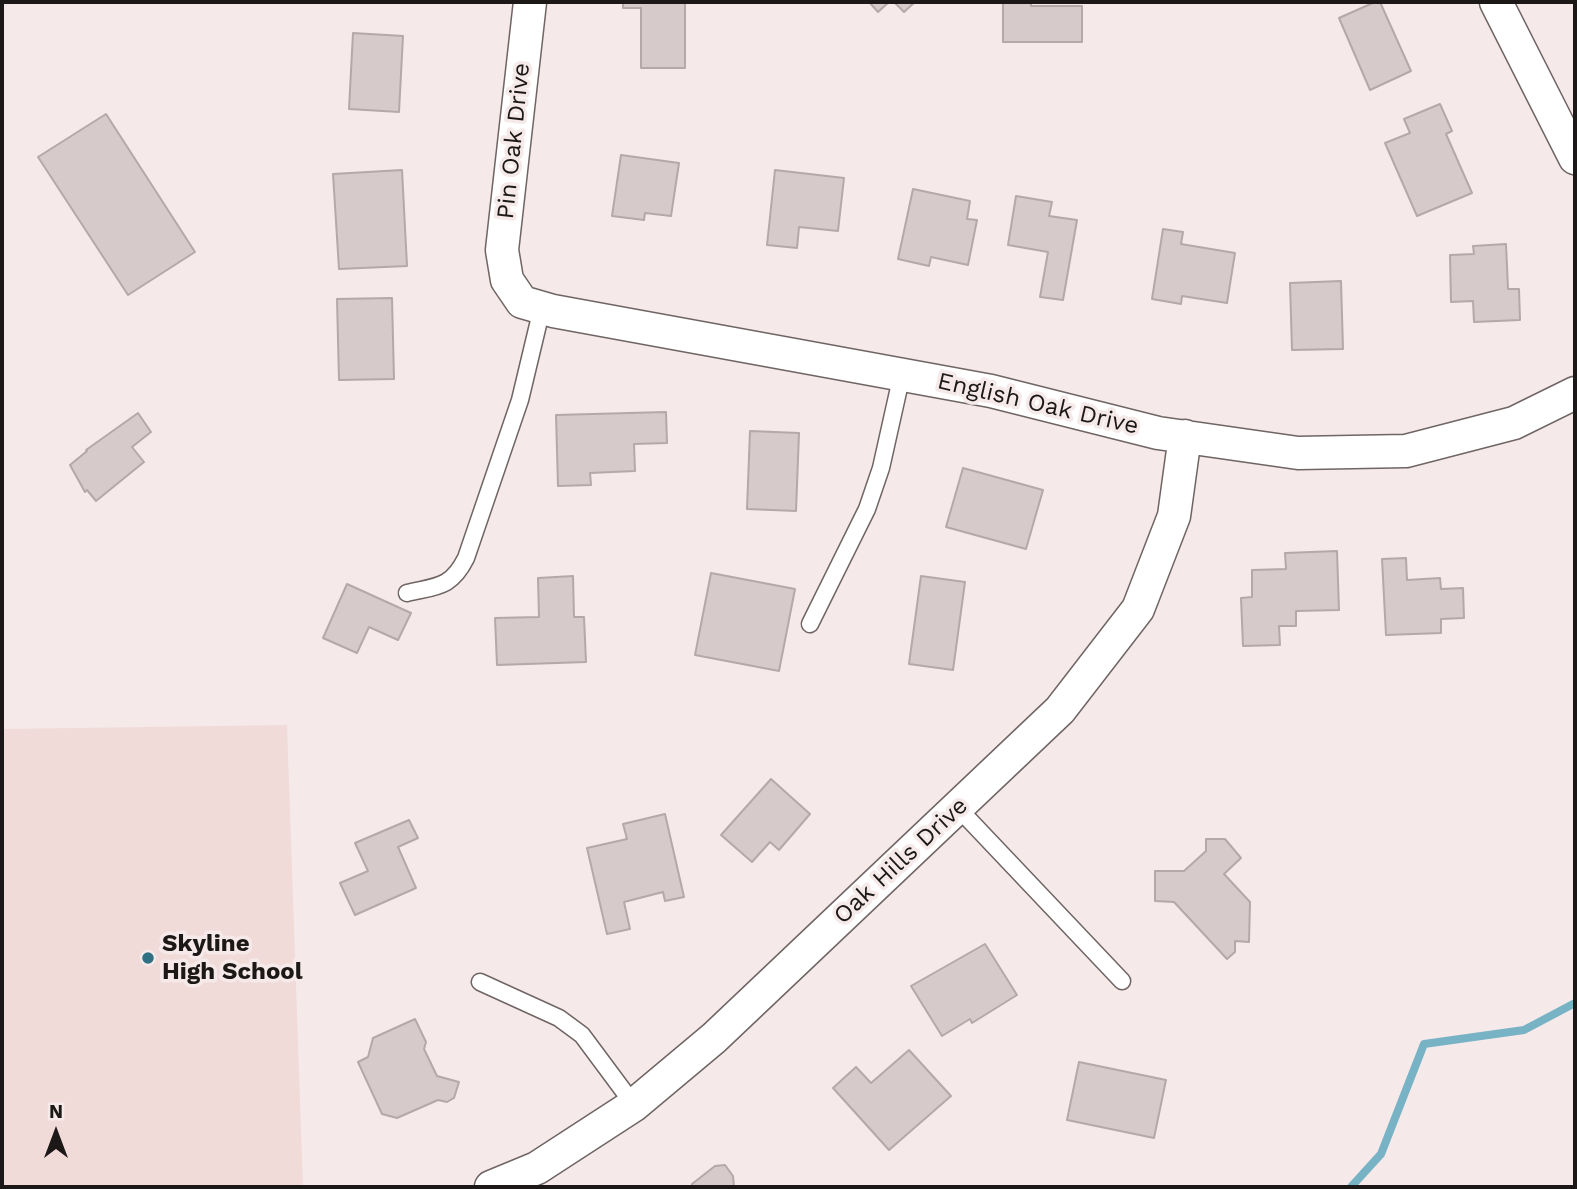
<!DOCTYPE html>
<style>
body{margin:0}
#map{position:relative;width:1577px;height:1189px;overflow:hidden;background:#f5eae9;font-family:"Work Sans",sans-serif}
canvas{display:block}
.frame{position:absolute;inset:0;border:4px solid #1c1818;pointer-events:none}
.north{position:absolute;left:21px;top:1098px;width:70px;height:70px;-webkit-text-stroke:5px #f5eae9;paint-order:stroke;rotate:0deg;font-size:19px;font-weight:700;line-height:28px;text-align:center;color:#1c1818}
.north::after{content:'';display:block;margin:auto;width:24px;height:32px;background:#1c1818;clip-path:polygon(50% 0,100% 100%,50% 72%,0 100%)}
</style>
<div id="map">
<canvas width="1577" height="1189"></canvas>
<div class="frame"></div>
<div class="north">N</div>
</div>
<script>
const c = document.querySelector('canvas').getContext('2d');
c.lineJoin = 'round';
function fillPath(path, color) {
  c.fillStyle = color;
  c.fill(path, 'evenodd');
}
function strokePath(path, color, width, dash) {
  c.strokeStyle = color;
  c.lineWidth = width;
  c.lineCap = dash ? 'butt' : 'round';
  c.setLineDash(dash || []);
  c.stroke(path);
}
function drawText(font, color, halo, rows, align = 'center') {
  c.font = font + ' "Work Sans",sans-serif';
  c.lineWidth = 7;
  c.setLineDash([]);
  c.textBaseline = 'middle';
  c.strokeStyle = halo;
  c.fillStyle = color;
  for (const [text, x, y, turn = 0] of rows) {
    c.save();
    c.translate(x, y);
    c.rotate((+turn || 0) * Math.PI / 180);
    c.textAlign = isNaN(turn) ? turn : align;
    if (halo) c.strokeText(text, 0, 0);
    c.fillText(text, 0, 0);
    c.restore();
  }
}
fillPath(new Path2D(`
 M287,725L303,1187H2V729Z`), '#f0dbd9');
strokePath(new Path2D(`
 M1351,1187L1381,1154L1424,1044L1524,1030L1575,1003`), '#78b2c5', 8);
const building = new Path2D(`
 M623,2H685V68H641V8H623Z
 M869,2H889L878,12Z
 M894,2H915L904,12Z
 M1003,2H1031V6H1082V42H1003Z
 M1375,2H1380L1411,71L1370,90L1339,18Z
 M353,33L403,36L399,112L349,109Z
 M1440,104L1452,131L1446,134L1472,193L1417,216L1385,143L1410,133L1404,119Z
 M106,114L195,252L128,295L38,157Z
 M621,155L679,163L671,216L645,213L644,220L612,216Z
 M402,170L407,266L339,269L333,174Z
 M775,170L844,178L838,231L799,227L797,248L767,245Z
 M913,189L970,201L967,219L977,220L968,265L931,257L929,266L898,259Z
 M1016,196L1052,202L1049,216L1077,220L1063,300L1040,297L1048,252L1008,245Z
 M1163,229L1183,232L1181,244L1235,253L1227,303L1182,296L1181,304L1152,299Z
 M1506,244L1508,289H1519L1520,320L1474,322L1473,301L1451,302L1450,255L1474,254L1473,246Z
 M1341,281L1343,349L1292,350L1290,283Z
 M392,298L394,379L339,380L337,299Z
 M666,412L667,443L634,444L635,471L590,473L591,485L558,486L556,415Z
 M138,413L151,432L132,447L144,462L96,501L87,490L85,492L70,465L87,451L86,450Z
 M750,431L799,433L796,511L747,509Z
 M963,468L1043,490L1026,549L946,527Z
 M1337,551L1339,610L1296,611V626H1279L1280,645L1243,646L1241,598L1252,597V570L1286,569L1285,553Z
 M1406,558L1407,580L1440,578L1441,589L1463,588L1464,618L1441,619V633L1386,635L1382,559Z
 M711,573L795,589L779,671L695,655Z
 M573,576L574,617H584L586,662L497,665L495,618L539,617L538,578Z
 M921,576L965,582L953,670L909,664Z
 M347,584L411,613L398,640L369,627L357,653L323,638Z
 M771,779L810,814L779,850L770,842L752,862L721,835Z
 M665,814L684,897L665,901L663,892L624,902L630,929L607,934L587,848L627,839L623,824Z
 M409,820L418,838L398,847L416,888L355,915L340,883L368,871L355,843Z
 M1206,839H1225L1241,858L1224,874L1250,902L1249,942L1235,941V952L1227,959L1174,902L1155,901V871H1184L1206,851Z
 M985,944L1017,995L972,1023L970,1019L942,1036L911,986Z
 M415,1019L426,1042L424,1049L437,1076L459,1082L454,1098L447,1102L438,1100L397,1118L382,1114L358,1062L368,1057L373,1038Z
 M909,1050L951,1096L889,1150L833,1088L856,1067L871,1083Z
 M1079,1062L1166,1080L1154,1138L1067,1120Z
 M725,1165L733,1176L734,1187H692V1184L715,1166Z`);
fillPath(building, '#d6cbca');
strokePath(building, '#b4a9a8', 2);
const service = new Path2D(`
 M407,593C437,586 451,588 466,558L520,400L542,308
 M810,624L867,509L881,468L902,374
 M958,808L1122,981
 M480,982L559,1018L582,1035L634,1105`);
const minor = new Path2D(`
 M530,2L502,250L507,280L522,302L553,311L991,391L1158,433L1298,453L1406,451L1514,423L1575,393
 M1496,2L1575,158
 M491,1187L537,1168L634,1105L714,1038L1060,710L1138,609L1174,516L1185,436`);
strokePath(service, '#6f6564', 19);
strokePath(minor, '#6f6564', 35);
strokePath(service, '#fff', 16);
strokePath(minor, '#fff', 32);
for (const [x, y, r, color] of [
 [148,958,7,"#2f7083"]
]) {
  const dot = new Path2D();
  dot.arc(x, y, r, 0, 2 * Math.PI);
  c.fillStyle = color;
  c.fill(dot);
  strokePath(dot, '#f5eae9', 2.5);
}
drawText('24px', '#1c1818', '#f5eae9', [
 ["Pin Oak Drive",514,141,-84],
 ["English Oak Drive",1038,404,13],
 ["Oak Hills Drive",901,861,-43]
]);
drawText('bold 24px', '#1c1818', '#f5eae9', [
 ["Skyline",162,944],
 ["High School",162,972]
], 'left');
</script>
